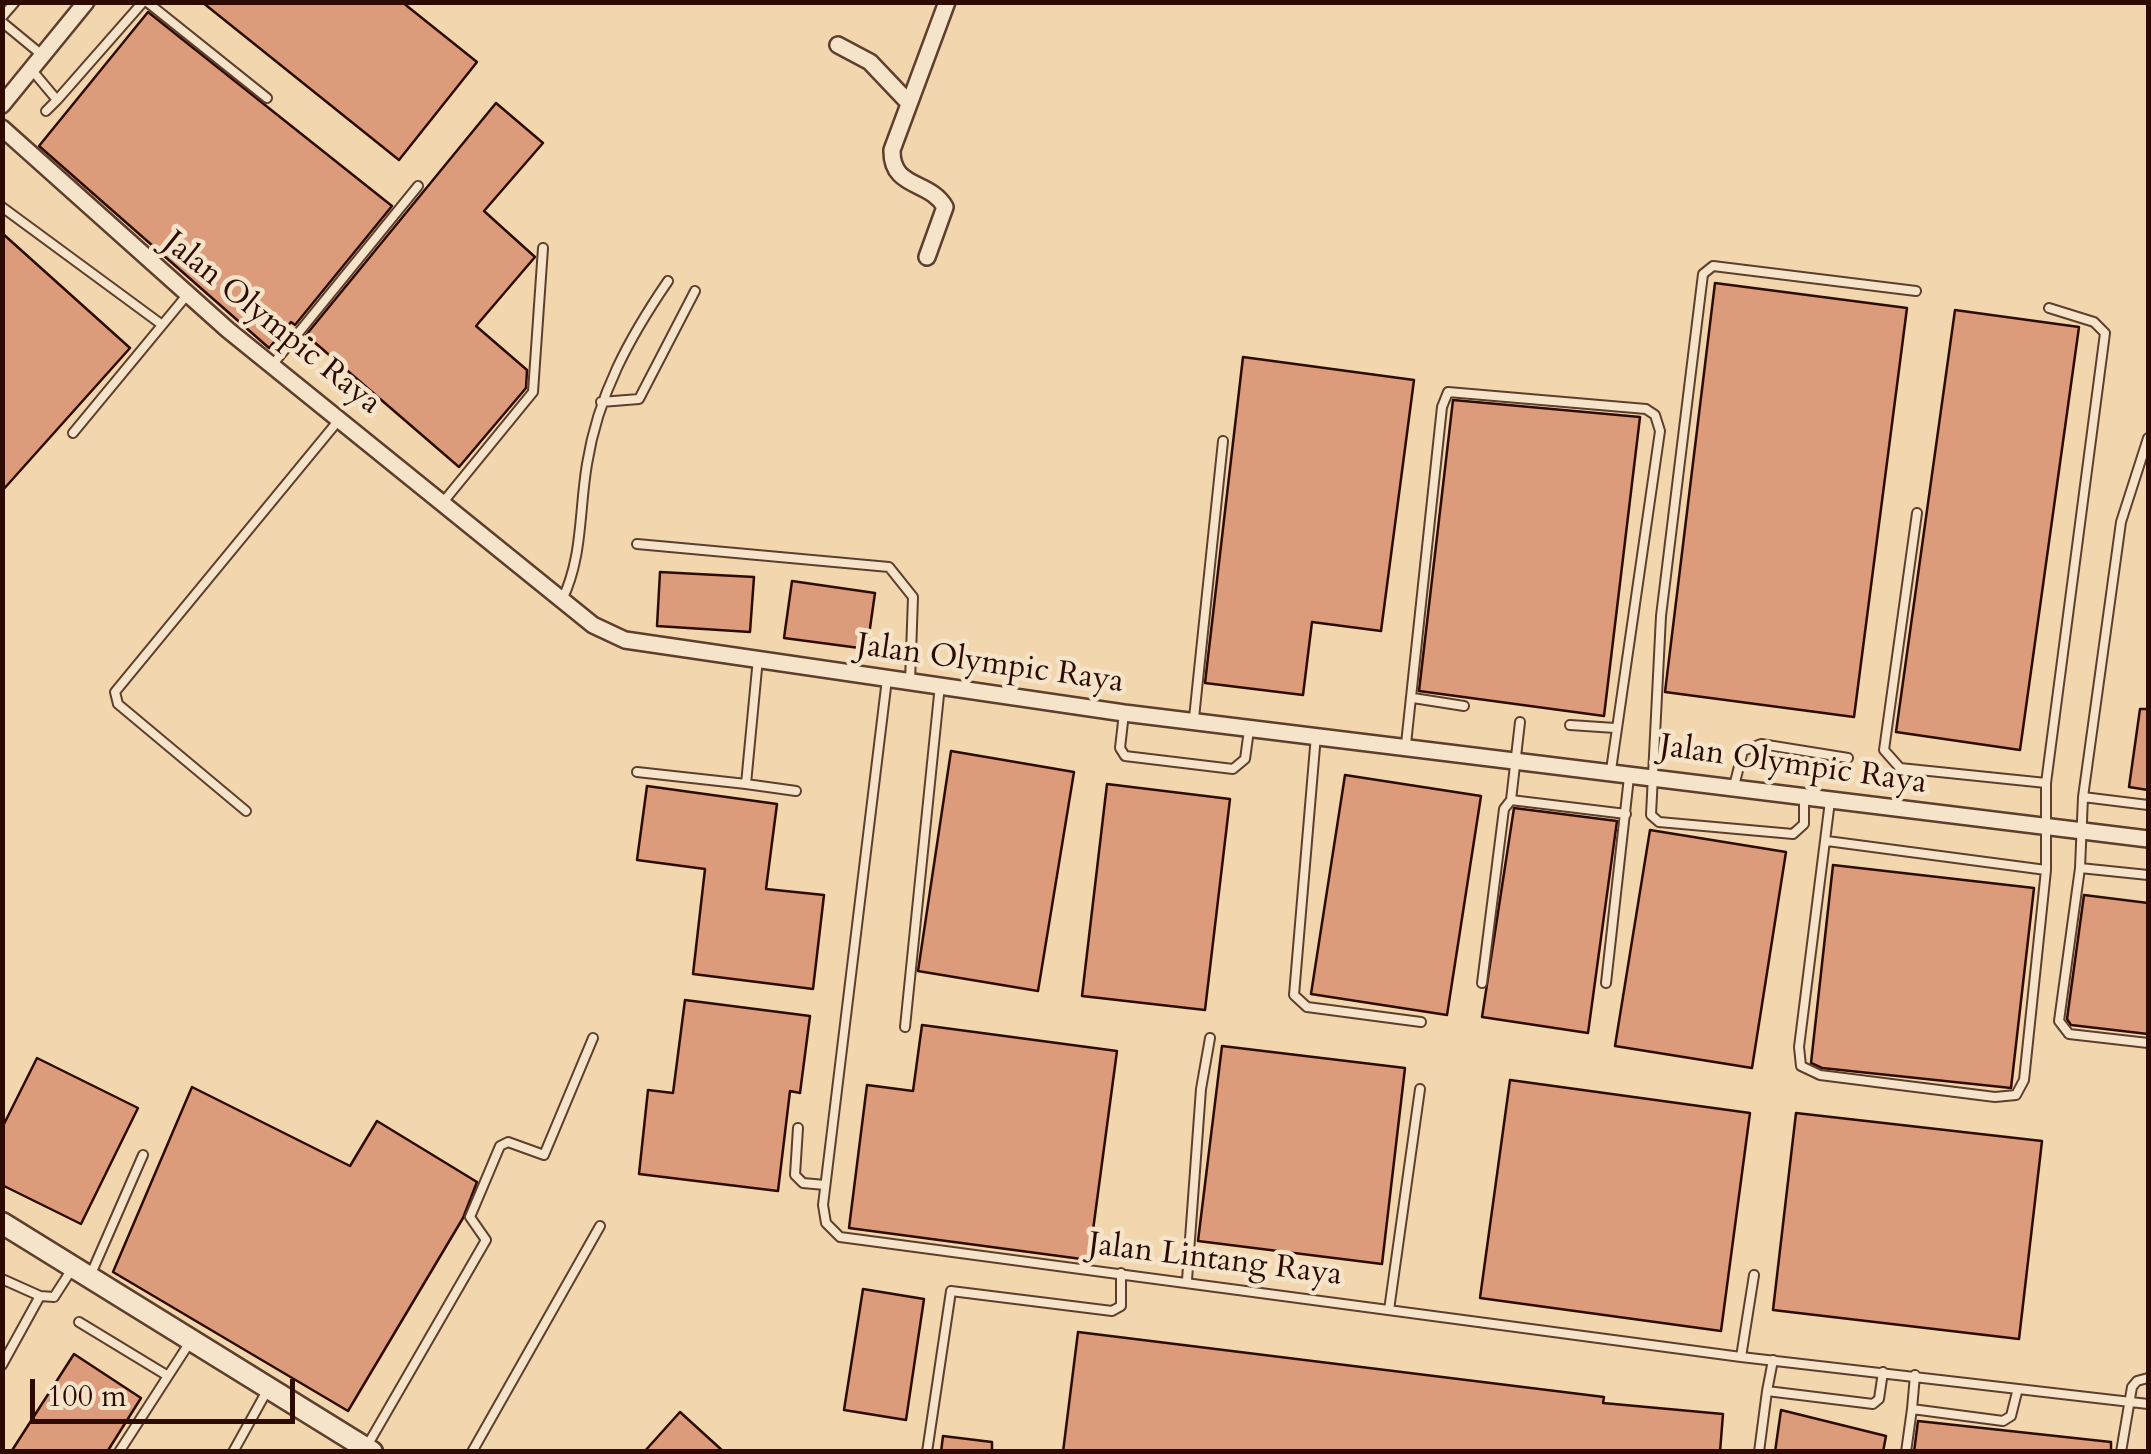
<!DOCTYPE html>
<style>
body{margin:0}
#map{position:relative;width:2151px;height:1454px;overflow:hidden;background:#f1d6ae;font-family:Cardo,serif}
canvas{display:block}
.frame{position:absolute;inset:0;border:5px solid #2d0b01;pointer-events:none}
.scale{position:absolute;left:30px;top:1379px;width:265px;height:45px;box-sizing:border-box;border:5px solid #2d0b01;border-top:0;padding-left:12px;font-size:30px;line-height:35px;white-space:nowrap;color:#2d0b01;-webkit-text-stroke:8px #f6e4ca;paint-order:stroke}
</style>
<div id="map">
<canvas width="2151" height="1454"></canvas>
<div class="frame"></div>
<div class="scale">100 m</div>
</div>
<script>
const c = document.querySelector('canvas').getContext('2d');
c.lineJoin = 'round';
function fillPath(path, color) {
  c.fillStyle = color;
  c.fill(path, 'evenodd');
}
function strokePath(path, color, width, dash) {
  c.strokeStyle = color;
  c.lineWidth = width;
  c.lineCap = dash ? 'butt' : 'round';
  c.setLineDash(dash || []);
  c.stroke(path);
}
function drawText(font, color, halo, rows, align = 'center') {
  c.font = font + ' Cardo,serif';
  c.lineWidth = 9;
  c.setLineDash([]);
  c.textBaseline = 'middle';
  c.strokeStyle = halo;
  c.fillStyle = color;
  for (const [text, x, y, turn = 0] of rows) {
    c.save();
    c.translate(x, y);
    c.rotate((+turn || 0) * Math.PI / 180);
    c.textAlign = isNaN(turn) ? turn : align;
    if (halo) c.strokeText(text, 0, 0);
    c.fillText(text, 0, 0);
    c.restore();
  }
}
const building = new Path2D(`
 M202,2H402L477,62L399,160Z
 M148,12L392,206L295,325L291,322L269,348L39,146Z
 M496,103L543,143L484,211L535,257L476,326L527,370L526,388L459,467L306,335Z
 M2,233L130,348L2,491Z
 M1715,283L1907,308L1854,717L1665,692Z
 M1955,310L2079,327L2020,750L1896,732Z
 M1243,357L1414,380L1381,631L1312,622L1303,695L1205,683Z
 M1453,400L1640,417L1604,716L1419,691Z
 M660,572L754,577L750,632L657,626Z
 M792,581L875,593L867,649L784,638Z
 M2140,709H2148V790L2129,787Z
 M951,751L1074,772L1038,991L918,971Z
 M1345,775L1481,796L1447,1015L1311,994Z
 M1107,784L1230,799L1205,1010L1082,996Z
 M647,786L777,804L766,889L824,895L813,989L693,974L705,869L637,860Z
 M1514,808L1617,821L1588,1033L1482,1017Z
 M1650,830L1786,852L1752,1068L1615,1046Z
 M1833,865L2034,888L2011,1088L1822,1068L1811,1063Z
 M2084,895L2148,903V1034L2071,1025L2067,1019Z
 M685,1000L810,1016L800,1093L790,1091L778,1191L639,1174L648,1090L673,1093Z
 M922,1025L1117,1051L1089,1260L849,1228L867,1085L913,1091Z
 M1222,1046L1405,1068L1382,1264L1198,1241Z
 M37,1058L138,1108L81,1224L2,1185V1128Z
 M1510,1080L1750,1113L1721,1331L1480,1298Z
 M192,1087L350,1166L377,1121L477,1182L463,1218L348,1411L113,1272Z
 M1796,1113L2042,1141L2019,1339L1773,1310Z
 M863,1289L924,1299L906,1420L844,1410Z
 M1078,1332L1604,1397L1603,1403L1723,1414L1720,1452H1063Z
 M74,1354L141,1398L107,1452H11Z
 M1781,1410L1886,1436L1883,1452H1775Z
 M680,1412L724,1452H644Z
 M1918,1421L2111,1442V1452H1914Z
 M943,1436L992,1442V1452H941Z`);
fillPath(building, '#dc9c7b');
strokePath(building, '#2d0b01', 2.5);
const service = new Path2D(`
 M147,2L267,98
 M2,17L15,2
 M2,22L42,55
 M31,69L57,100L143,2
 M46,111L57,100
 M2,207L161,324
 M273,364L418,186
 M601,402L639,399L695,291
 M73,433L187,295
 M2148,438L2121,522L2083,797L2080,868L2059,1021L2069,1034L2148,1043
 M444,501L533,392L543,248
 M1917,513L1884,750L1900,768L2046,783
 M637,544L889,567L913,597L910,682
 M562,600C583,557 579,511 587,464C598,395 629,338 668,281
 M887,679L823,1205L826,1223L840,1237L1741,1357L2148,1404
 M1413,698L1464,706
 M1124,713L1120,748L1125,756L1233,769L1245,759L1249,730
 M1194,718L1223,441
 M1520,722L1511,800L1626,814
 M1570,725L1615,728
 M1316,735L1294,995L1307,1007L1421,1022
 M1406,744L1442,407L1448,392L1646,409L1655,415L1660,431L1611,770
 M637,772L746,784L758,658
 M746,784L796,791
 M1734,786L1743,751L1761,744L1848,758
 M1804,796V824L1793,834L1659,822L1651,815L1661,616L1703,274L1713,266L1916,291
 M2083,797L2148,805
 M246,811L118,704L115,692L338,421
 M1827,841L2046,870L2024,1080L2016,1095L1995,1097L1820,1075L1801,1066L1799,1047L1830,801
 M2080,868L2148,875
 M2046,870V783L2105,333L2094,322L2049,308
 M1482,983L1504,809L1511,800
 M1606,983L1629,777
 M905,1027L940,685
 M798,1128L795,1175L803,1183L825,1185
 M91,1274L143,1155
 M2,1279L40,1296L54,1297L72,1269
 M1187,1280L1201,1089L1210,1038
 M1389,1310L1420,1089
 M79,1322L168,1376
 M1741,1357L1754,1275
 M2,1365L40,1296
 M1767,1391L1773,1360
 M1912,1409L1915,1375
 M367,1446L486,1240L470,1217L500,1146L508,1142L544,1155L593,1038
 M119,1452L190,1342
 M233,1452L268,1389
 M472,1452L600,1226
 M927,1452L951,1291L1112,1311L1121,1306V1273
 M1759,1452L1767,1391L1873,1404L1879,1399L1883,1372
 M1906,1452L1912,1409L2003,1421L2011,1416L2017,1392
 M2121,1452L2132,1387L2137,1381L2148,1378`);
const minor = new Path2D(`
 M838,45L870,62L908,102
 M2,105L86,2
 M2,128L228,330L593,625L625,640L1124,713L2148,839
 M927,257L945,207C930,180 891,189 892,150L947,2`);
const tertiary = new Path2D(`
 M2,1223L372,1452`);
strokePath(service, '#5e3e2c', 12);
strokePath(minor, '#5e3e2c', 20);
strokePath(tertiary, '#5e3e2c', 25);
strokePath(service, '#f6e4ca', 8);
strokePath(minor, '#f6e4ca', 15);
strokePath(tertiary, '#f6e4ca', 20);
drawText('32px', '#2d0b01', '#f6e4ca', [
 ["Jalan Olympic Raya",271,324,39],
 ["Jalan Olympic Raya",990,665,8],
 ["Jalan Olympic Raya",1793,766,8],
 ["Jalan Lintang Raya",1215,1261,7]
]);
</script>
